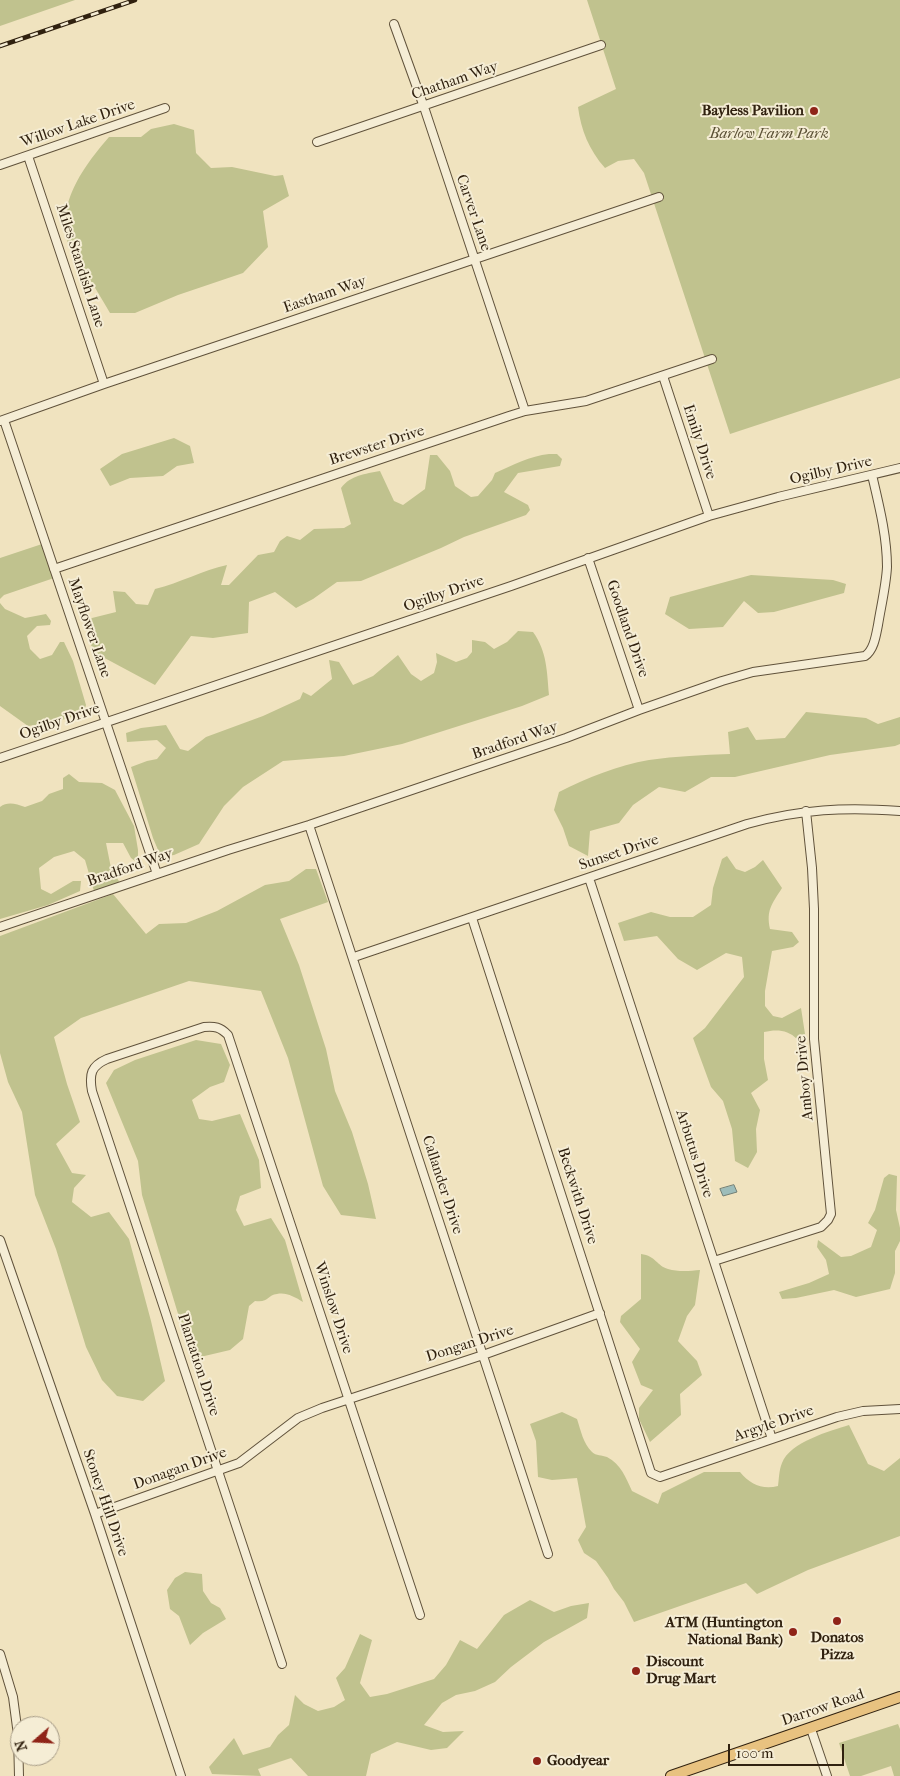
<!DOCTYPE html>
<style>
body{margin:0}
#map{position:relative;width:900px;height:1776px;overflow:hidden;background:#f0e3bf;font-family:"IM FELL French Canon",serif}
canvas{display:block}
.north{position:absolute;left:10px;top:1716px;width:50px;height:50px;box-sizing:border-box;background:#f5edd5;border:1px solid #a69b86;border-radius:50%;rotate:251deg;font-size:14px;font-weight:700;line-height:20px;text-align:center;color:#30210f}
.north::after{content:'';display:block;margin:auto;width:18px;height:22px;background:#8f2418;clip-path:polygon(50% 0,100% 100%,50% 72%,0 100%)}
.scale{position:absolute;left:728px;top:1744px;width:116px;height:22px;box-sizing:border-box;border:2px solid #30210f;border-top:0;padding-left:6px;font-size:15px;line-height:18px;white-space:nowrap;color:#30210f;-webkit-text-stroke:4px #f5edd5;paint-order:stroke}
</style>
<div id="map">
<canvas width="900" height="1776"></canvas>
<div class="north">N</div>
<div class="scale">100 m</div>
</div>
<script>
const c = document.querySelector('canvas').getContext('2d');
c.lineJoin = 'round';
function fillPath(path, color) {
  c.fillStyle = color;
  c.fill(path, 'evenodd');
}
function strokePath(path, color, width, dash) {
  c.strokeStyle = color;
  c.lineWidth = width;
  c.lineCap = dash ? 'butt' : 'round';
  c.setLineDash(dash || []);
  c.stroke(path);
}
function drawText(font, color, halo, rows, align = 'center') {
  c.font = font + ' "IM FELL French Canon",serif';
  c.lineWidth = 4;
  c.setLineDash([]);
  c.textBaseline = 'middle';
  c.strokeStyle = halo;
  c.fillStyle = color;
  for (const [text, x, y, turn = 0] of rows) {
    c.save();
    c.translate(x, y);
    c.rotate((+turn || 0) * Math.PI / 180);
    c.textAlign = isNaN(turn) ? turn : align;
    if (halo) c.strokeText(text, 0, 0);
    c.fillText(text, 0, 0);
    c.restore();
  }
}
fillPath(new Path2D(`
 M0,0H75L0,26Z
 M587,0H900V378L730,434L644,173L634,159L618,161L605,168C589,150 581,130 578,107L616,89Z
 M174,124L194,130L196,153L211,168L232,167L275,176L283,175L289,196L263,211L268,247L243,273L178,295L135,313H110C101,298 92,282 82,267C80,262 75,259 73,255C50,212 82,168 109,137H141L151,129Z
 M174,438L190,446L194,463L177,466L163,476L130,478L110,486L100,469L122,454Z
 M549,454H557L562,459L560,466L518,473L504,492L528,505L530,510L526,515L464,537L441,548L361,581L337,582L313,599L296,608L275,592L249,602L248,633L213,638L191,636L155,685L99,655L90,644L84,620L116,612L113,591L125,592L136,604L148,605L155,589C180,583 203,570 227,565L221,585H229L258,555L274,552L280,541L287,536L300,540L314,529L344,528L351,524L341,488C351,475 365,474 380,471L394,501L403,505L425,489L430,455H437L450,471L455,486L471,497L478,496L492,480L495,473C513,465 530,456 549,454Z
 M45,543L57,577L4,595L0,599V558Z
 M751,575L833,580L846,584L844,593L774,612L758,613L744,601L723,627L689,629L665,614L670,597Z
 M0,603L5,609L25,618L46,614L51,621L50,625L37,626L27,636L30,649L40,659L52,655L60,642H64L73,661L86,705L84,712C66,721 47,723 28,726L0,706Z
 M518,631L533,632C547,651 547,672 549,695L522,706L402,744L344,756L283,761L243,787L224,806L199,844L174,855L161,857L153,838L131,767L147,761L157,759L166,748L157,740L127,742L126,733L141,728L166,725L180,749L188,751L206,737L263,716L300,699L303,692L311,696L332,679L329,660L339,662L353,685L373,676L398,655L411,674L421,681L434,673L437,662L436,653L456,662L467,658L472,652V640L485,642L494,649L507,642Z
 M806,712L866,718L878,724L900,717V744L895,746L830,755L735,777H711L685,792L659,787L633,805L619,823L590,831L588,856L569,846L563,828L554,810L559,792C587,778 618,765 649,760C676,756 703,755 730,754L728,732L748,727L756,740L785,738Z
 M69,774L79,782L102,783L115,790L134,826L138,850V863L131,858L123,843H106L111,868L120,883L104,889L94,891L85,860L74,851L54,857L39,868L41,889L51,894L73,881H81L80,891L48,905L0,919V807C8,801 16,804 25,807L42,801L49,794L63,789V778Z
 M727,856L736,869L745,872L755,867L763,860L782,888C772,904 766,910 770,929L792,932L799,942L793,947L772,951L765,991V1006L773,1016L782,1018L801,1008L805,1034L797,1039C788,1030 777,1029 764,1032V1059L768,1080L751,1093L760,1110L756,1129L757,1152L748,1168L735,1161L732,1129L723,1101L711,1087L693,1038L705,1028L744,977L742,957L726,953L697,970L678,959L657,936L624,941L618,923L651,912L670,917H693L711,905L713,888L722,859Z
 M306,869H316L328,902L280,919L299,965L326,1049L335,1091L352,1132L368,1184L376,1219L341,1215L323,1186L288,1058L261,991L189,981L81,1018L54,1037L67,1084L80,1122L56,1144L72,1173L86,1175L74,1188L72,1202L91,1217L109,1212L129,1239L151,1321L165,1381L143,1401L117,1396L102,1380L86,1347L56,1249L35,1195L22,1112L8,1082L0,1053V936L113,894L146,934L159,924L186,923L217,911L265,885L289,881Z
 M196,1040L221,1044L230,1065L224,1082L210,1087L192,1100L199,1119L212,1121L240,1114L259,1160L261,1188L240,1196L236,1210L244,1226L271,1218L285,1240L303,1302C295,1297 286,1292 277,1294C267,1295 269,1303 255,1301L249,1306L243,1339L230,1350L196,1358L179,1317L142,1195L138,1161L106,1083L114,1070L135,1060Z
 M889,1174L897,1176L896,1210L900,1228V1241L895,1251V1273L890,1289L856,1297L834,1290L796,1298L782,1299L779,1292L809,1283L829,1274L826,1260L817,1247L818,1240L841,1257L851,1256L871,1247L877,1230L868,1223L875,1210L884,1178Z
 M641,1254C656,1256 657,1266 668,1269C678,1272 690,1271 700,1270L695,1305L687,1316L678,1341L697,1361L702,1375L680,1394L681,1415L650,1442L639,1419V1408L653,1390L641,1385L632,1362L640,1349L620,1322L621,1316L641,1299Z
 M562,1412L577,1419C581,1431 583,1443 592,1452C596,1456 602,1455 607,1457C621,1464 626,1478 632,1491L658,1504L662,1493L704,1472H740C750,1484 762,1490 778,1486C779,1479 779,1470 782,1463C790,1442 830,1431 849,1425L868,1464L884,1471L900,1458V1536L808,1570L757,1594L746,1583L634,1622L624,1602L614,1589L608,1578L596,1561L584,1553L578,1540L586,1527L577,1478L552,1480L538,1477L536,1441L530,1424Z
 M185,1572L202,1574L203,1591L211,1603L220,1608L226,1619L203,1633L190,1645L179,1616L170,1609L167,1590L175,1578Z
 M530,1600L554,1612L571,1606L589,1603L587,1618L544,1642L511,1667L495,1682L475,1691L456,1695L442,1703L424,1725L443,1732L464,1731L447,1748L431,1750L397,1742L371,1754L366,1776H308L291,1758L258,1769L261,1776L212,1774L209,1767L234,1738L243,1755L270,1747L278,1735L289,1725L295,1695L304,1704L318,1711L334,1707L345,1700L336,1678L345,1668L360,1634L372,1640L360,1683L370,1697L387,1694L434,1679L446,1665L460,1640L477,1649L504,1615Z
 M898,1724L900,1729V1776H894L891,1766L861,1776H850L839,1743Z`), '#c0c28e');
const water = new Path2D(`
 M734,1185L737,1192L723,1196L720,1189Z`);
fillPath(water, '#9dbdba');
strokePath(water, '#717f76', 1);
const minor = new Path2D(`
 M394,24L424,107L525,411
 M317,142L601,45
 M28,156L104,384
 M0,165L165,108
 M663,376L709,516
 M4,420L157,874
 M0,421L104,384L659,197
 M588,558L639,710
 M54,569L509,416L525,411L586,401L712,359
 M0,758L511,586L709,516L778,497L900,468
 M309,825L548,1554
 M589,878L772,1439
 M472,918L651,1473L660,1477L837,1417L863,1411L900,1409
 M0,927L228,850L309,825L462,773L566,738L639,710L722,681L753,672L865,656C874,650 876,635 878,625C881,606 886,586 887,567C887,536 879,505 872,475
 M354,957L747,824C801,809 845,807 900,811
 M0,1240L95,1514L181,1776
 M714,1261L821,1227L828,1220L831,1214L814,1039V909L812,868L806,811
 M95,1514L239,1463L298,1418L322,1408L483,1355L600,1313
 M0,1654L13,1697L18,1735L19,1776
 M282,1664L92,1091C89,1074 91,1066 107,1059L204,1027C215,1026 220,1027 228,1035L420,1615
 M811,1729L827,1776`);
const major = new Path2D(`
 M671,1776L900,1697`);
strokePath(minor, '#60523b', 10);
strokePath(major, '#30210f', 12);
strokePath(minor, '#f5edd5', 8);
strokePath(major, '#e8c280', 10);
const rail = new Path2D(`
 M0,46L135,0`);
strokePath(rail, '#30210f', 4.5);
strokePath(rail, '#f5edd5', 2.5, [8]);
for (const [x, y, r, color] of [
 [814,111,5,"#8f2418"],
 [837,1621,5,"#8f2418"],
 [793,1632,5,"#8f2418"],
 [636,1671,5,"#8f2418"],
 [537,1761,5,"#8f2418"]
]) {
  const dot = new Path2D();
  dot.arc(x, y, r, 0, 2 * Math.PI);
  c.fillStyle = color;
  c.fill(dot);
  strokePath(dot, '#f5edd5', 2);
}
drawText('15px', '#30210f', '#f5edd5', [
 ["Chatham Way",455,81,-19],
 ["Willow Lake Drive",78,124,-19],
 ["Carver Lane",473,213,71],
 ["Miles Standish Lane",80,266,72],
 ["Eastham Way",325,295,-19],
 ["Emily Drive",699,442,72],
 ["Brewster Drive",377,446,-18],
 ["Ogilby Drive",831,471,-13],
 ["Ogilby Drive",444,594,-19],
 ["Mayflower Lane",89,628,71],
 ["Goodland Drive",627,629,71],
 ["Ogilby Drive",60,722,-19],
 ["Bradford Way",515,741,-19],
 ["Sunset Drive",619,853,-19],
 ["Bradford Way",130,868,-19],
 ["Amboy Drive",805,1078,-95],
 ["Arbutus Drive",694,1154,72],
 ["Callander Drive",442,1185,72],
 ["Beckwith Drive",577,1196,72],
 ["Winslow Drive",333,1308,72],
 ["Dongan Drive",470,1344,-18],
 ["Plantation Drive",198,1365,72],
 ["Argyle Drive",774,1424,-19],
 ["Donagan Drive",180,1469,-20],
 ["Stoney Hill Drive",105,1503,71],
 ["Darrow Road",823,1708,-19]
]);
drawText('bold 15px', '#30210f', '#f5edd5', [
 ["Bayless Pavilion",804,111],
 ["ATM (Huntington",783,1623],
 ["National Bank)",783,1640],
 ["Donatos",837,1638,"center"],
 ["Pizza",837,1655,"center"],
 ["Discount",646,1662,"left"],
 ["Drug Mart",646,1679,"left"],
 ["Goodyear",547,1761,"left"]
], 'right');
drawText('italic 15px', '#5b5135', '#f5edd5', [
 ["Barlow Farm Park",769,134]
]);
</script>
